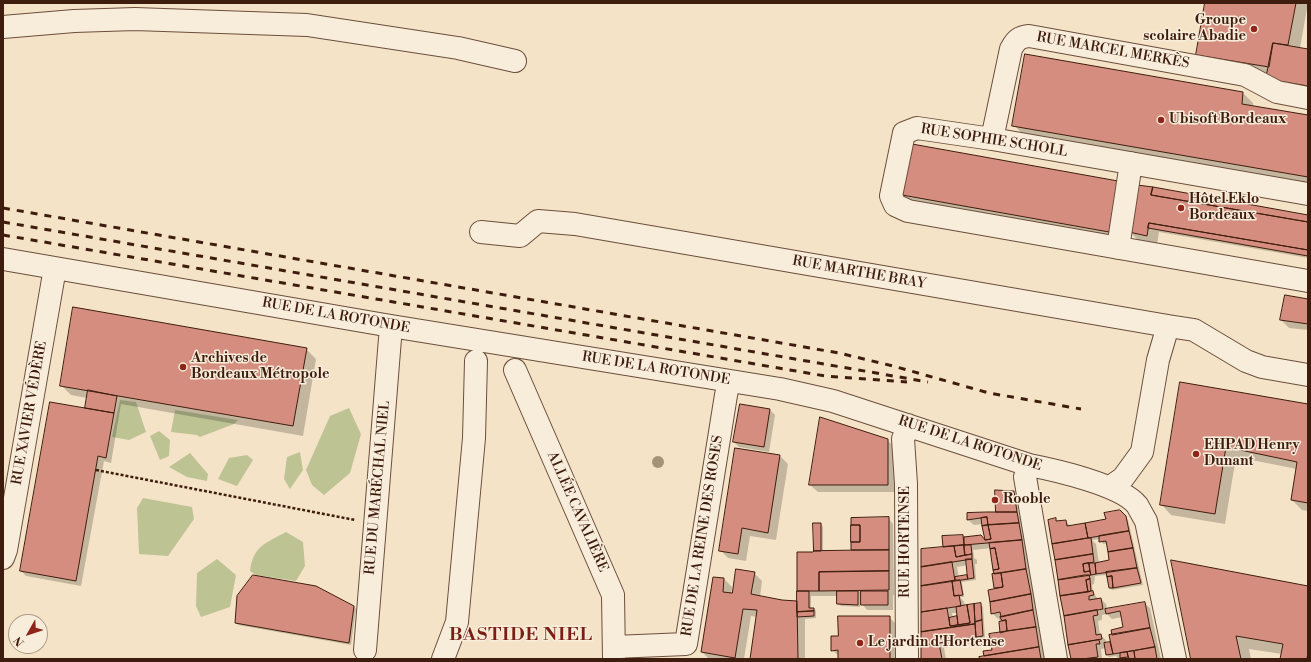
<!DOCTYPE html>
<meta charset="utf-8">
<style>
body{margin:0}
#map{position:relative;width:1311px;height:662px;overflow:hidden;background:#f5e3c7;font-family:"Libre Bodoni",serif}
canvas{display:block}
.frame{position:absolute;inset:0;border:4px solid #3f1d0e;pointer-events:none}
.north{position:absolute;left:8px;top:614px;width:40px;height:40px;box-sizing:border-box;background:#f8eddb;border:1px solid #ae9a89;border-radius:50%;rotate:231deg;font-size:11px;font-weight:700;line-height:16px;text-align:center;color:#3f1d0e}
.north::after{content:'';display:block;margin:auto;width:14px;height:18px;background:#8f2418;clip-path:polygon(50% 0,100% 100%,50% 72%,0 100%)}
</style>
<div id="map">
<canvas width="1311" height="662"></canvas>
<div class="frame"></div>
<div class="north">N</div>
</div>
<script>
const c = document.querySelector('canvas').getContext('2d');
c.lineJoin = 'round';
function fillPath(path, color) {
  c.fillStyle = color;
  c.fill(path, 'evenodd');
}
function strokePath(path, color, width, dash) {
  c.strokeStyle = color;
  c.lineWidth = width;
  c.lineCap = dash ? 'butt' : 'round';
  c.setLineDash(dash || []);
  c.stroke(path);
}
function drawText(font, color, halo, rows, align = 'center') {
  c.font = font + ' "Libre Bodoni",serif';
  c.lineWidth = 3;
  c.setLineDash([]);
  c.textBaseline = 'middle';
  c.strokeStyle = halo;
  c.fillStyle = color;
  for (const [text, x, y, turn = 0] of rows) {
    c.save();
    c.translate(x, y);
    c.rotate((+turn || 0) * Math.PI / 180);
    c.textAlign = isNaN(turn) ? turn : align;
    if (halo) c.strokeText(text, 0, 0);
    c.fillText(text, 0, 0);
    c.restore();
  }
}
fillPath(new Path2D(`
 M120,400L136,402L146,432L129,440L112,437Z
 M349,408L361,434L350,473L324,495L312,485L306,470L330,416Z
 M175,410L238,420L234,424L200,437L197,435L171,432Z
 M159,431L170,440L169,456L160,460L150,436Z
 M300,452L303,470L290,489L284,479L287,457Z
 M190,453L208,474L207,481L187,477L169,467Z
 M247,455L253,460L237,486L218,479L229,458Z
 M143,498L192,507L194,519L168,556L139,554L137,508Z
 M286,532L303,542L305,566L296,581L256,575L250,571C253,546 266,543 286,532Z
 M217,559L236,575L230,607L201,617L196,606L197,573Z`), '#bec394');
fillPath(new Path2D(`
 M1206,3H1308L1300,48L1308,50V97L1207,65L1197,54Z
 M1025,56L1243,93L1253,103V107L1308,116V185L1024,136L1014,125Z
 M1117,182L1122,245L917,208L903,195Z
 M1138,186L1308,216V258L1159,232L1157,245L1140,242L1130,232Z
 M1308,300V330L1289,328L1281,320Z
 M306,349L316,359L303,436L121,404L111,463L104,461L81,586L26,576L21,571L85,409L87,398L71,395L61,385Z
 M1181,383L1308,405V511L1302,510L1292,500L1297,469L1236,457L1225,524L1171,515L1161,504Z
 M740,405L770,410L775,415L769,452L739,447L734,442Z
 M887,440L895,448L896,492H818L810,485Z
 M780,456L788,464L776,540L750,536L746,561L728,558L720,550Z
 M1013,492L1016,494L1019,516L1022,518L1045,659H981L985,657L984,652L993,650L1001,633L999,618L998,619L992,613L997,589L995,588L993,575H995L991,548L973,550L974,558L977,560V564H975L976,580L962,582L964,597H960L964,602L965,607L980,604L983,607L985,638L981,639V642L944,648L946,659H922L944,548L943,537L963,536L987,542L983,524L974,525L968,520V514L997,513ZM968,565L969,576L959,578L957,567ZM952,613H958V617L953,618ZM974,621L950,627V626Z
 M1120,511L1128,520L1143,585L1112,590L1110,588L1106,575L1095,576L1094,584L1092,585L1093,592L1098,599H1101L1106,604L1107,609L1144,603L1150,608L1161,659H1119L1116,656L1109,657L1107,655L1106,648L1101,649L1102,659H1072L1049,521L1055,519L1058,522L1065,521L1071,526L1107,520ZM1100,539L1103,544L1108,543L1110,561L1099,563L1096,544L1092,540ZM1107,614L1112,619L1122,617L1124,628L1112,645L1110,643L1106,644V640L1100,635L1098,621L1102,620V615Z
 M888,518L893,524L894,595H893V610H867L862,604V595H860V607L841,606L838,604V596H811V609H814L816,611V618L805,619V659H751L757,617L751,616L744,659H709L702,652L724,579L732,587L731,595L754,573L762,581L760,597L798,602L814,553L821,524L823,527V551H852V519Z
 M1308,587V659H1281L1282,654L1249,649L1251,659H1192Z
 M354,606L356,609L351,645L238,625L236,623Z
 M889,617L897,625V659H839V656L832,650L839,637Z`), '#0003');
const building = new Path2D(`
 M1205,3H1296L1288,45L1273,43L1269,67L1196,55Z
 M1273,43L1308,49V86L1266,79Z
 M1025,54L1243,92L1242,104L1308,115V177L1012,126Z
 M912,144L1118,181L1109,232L902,195Z
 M1137,185L1153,187L1151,195L1308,222V250L1149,223L1147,236L1129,232Z
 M1153,187L1308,215V222L1151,195Z
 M1149,223L1308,250V256L1148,228Z
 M1285,295L1308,299V324L1280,320Z
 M73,307L307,348L293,426L60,386Z
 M1180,382L1308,404V503L1291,500L1297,462L1226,447L1215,514L1160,505Z
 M88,390L117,396L114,413L85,408Z
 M50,402L114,413L106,458L98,456L76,581L20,571Z
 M740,404L770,409L764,447L733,442Z
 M820,417L888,439V485H809Z
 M735,448L780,455L768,533L742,528L738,554L719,551Z
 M995,490L1014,491L1017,512H996Z
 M1120,510L1126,516L1129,531L1088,538L1085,523L1106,519L1104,513Z
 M986,512H1017L1019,523L988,525L987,517L967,520V513Z
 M889,517V550H851V542H860V525H851V518Z
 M987,517L988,525L982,526L981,518Z
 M1056,518V521L1066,520L1067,526L1085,523L1088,538L1052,544L1048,520Z
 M813,523H821V551H814Z
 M1019,523L1022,540L964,545V537L981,535L985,540L991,539L988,525Z
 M851,525H860V542H851Z
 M988,525L991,539L985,540L982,526Z
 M1129,531L1133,548L1108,552L1106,541L1099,542V536Z
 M963,535L964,545L943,547L942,536Z
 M1088,538H1091L1093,554L1055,560L1052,544Z
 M1022,540L1026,569L994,574L993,570L999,569L995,548L990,549L989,543Z
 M964,545H971L972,554L965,555Z
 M964,545L965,555L956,557L954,546Z
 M954,546L956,557L972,554V559L921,567V549Z
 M995,548L999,569L993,570L990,549Z
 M1133,548L1137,568L1096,574L1095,563L1109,560L1108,552Z
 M889,550V571L819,572V591H797V552H813L814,551Z
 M1093,554L1094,562L1083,564L1084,572L1090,571L1091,575L1058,580L1055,560Z
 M966,559H972L974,578L968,579Z
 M1171,560L1308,586V651L1307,659H1280L1283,644L1236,636L1241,659H1191Z
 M952,562L955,581L921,586V567Z
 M1089,563L1090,571L1084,572L1083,564Z
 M1089,563H1095L1096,574L1091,575Z
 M1137,568L1141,583L1113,588L1112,576L1107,577L1106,572Z
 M736,569L755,572L751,594L782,600L797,601L798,659H750L757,610L743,609L735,658L701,652L713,577L724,578L723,592L732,593Z
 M1026,569L1031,594L990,602L988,590L1003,587L1001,573Z
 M889,571V590L819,591V572Z
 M1001,573L1003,587L994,588L992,574Z
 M253,575L316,586L354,606L349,643L235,623L237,596Z
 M967,575L968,579L955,581V577Z
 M1085,575H1089L1090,579L1086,580L1088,592L1060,596L1058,580Z
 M1112,576L1113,588H1109L1107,577Z
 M1090,579L1091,591L1088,592L1086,580Z
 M957,580H960L963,595L954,596L952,581Z
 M952,581L954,596L959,595L961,606L921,612V586Z
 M797,591H809V608H814V611L797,612Z
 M837,591H858V605L837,604Z
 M861,591H888V605H861Z
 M1093,591L1094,595L1089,596V600L1101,598L1103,609L1064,616L1060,596Z
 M1031,594L1033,610L1001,617L1000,612L991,614L990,602Z
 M1145,602L1150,628L1112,635L1111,630L1123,627L1120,611L1106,614L1105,609Z
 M981,603L982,620L975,622L974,604Z
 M974,604L975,624L921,632V612L947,608L950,626L970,623L967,605Z
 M967,605L970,623L958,625L956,607Z
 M1033,610L1036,627L1007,631L1006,620L1002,621L1000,617Z
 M1097,610L1098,615L1093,616L1095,627L1096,635L1101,634L1102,639L1068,645L1064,616Z
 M814,611V616L797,617V612Z
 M838,616H890V659H838V650L831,651V636H838Z
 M957,616L958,625L950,626L949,618Z
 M982,620L983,636L976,637L975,622Z
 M1006,620L1007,631L1000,633L999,622Z
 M975,624L976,637L921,646V632Z
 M1036,627L1039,647L984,656L983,651L992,650L989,634Z
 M1150,628L1155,647L1113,654L1109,635Z
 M1099,640L1100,644H1096L1098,657L1082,659H1071L1068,645Z
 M1110,642L1113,654L1106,655L1104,643Z
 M939,643L942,659H921V646Z
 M1039,647L1041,659H980L979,657Z
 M1155,647L1157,659H1135L1134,651Z
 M1134,651L1135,659H1129L1127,652Z
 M1127,652L1128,657L1120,658V653Z`);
fillPath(building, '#d48d7f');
strokePath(building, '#3f1d0e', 1);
const minor = new Path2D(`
 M3,27L74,21L135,19L307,25L458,48L515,61
 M992,139L1011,49C1016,40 1019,37 1029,36L1245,75L1277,92L1308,98
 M1308,194L992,139L917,128L904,133L891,196L895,205L908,211L1308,281
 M481,232L520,236L538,221L575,224L1168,326L1158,360L1142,452L1123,478L1110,487
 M1118,248L1131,163
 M3,259L391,326L780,389L833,401L1029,465C1055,470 1121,485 1137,505C1140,510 1143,516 1146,521L1175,659
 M1168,326L1194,330L1246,361L1262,367L1308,375
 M515,370L613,595L614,659
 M1029,465L1025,477L1056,659
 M3,558L6,550L55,268
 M614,647L686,644L726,395L729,381
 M365,650L391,326
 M443,659L457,622L474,438L476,361
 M907,659L906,484L903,439L908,425`);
strokePath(minor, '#6c4e3c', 24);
strokePath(new Path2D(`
 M96,470L355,520`), '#3f1d0e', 2.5, [3, 2]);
strokePath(minor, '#f8eddb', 22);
strokePath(new Path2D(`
 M3,208L839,353L893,366L989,393L1081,409
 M3,222L928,382
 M3,235L825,376L907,382`), '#3f1d0e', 3, [7, 7]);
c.fillStyle = '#a69277';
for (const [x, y] of [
 [658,462]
]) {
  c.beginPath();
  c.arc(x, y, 6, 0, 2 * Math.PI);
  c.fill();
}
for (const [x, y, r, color] of [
 [1254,29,4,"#8f2418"],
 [1161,120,4,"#8f2418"],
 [1181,208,4,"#8f2418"],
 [183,367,4,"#8f2418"],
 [1196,454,4,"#8f2418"],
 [995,500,4,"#8f2418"],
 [860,643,4,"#8f2418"]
]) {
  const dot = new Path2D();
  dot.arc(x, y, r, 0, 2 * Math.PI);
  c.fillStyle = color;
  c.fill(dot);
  strokePath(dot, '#f8eddb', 1.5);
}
drawText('bold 14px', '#3f1d0e', '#f8eddb', [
 ["Groupe",1246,21,"right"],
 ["scolaire Abadie",1246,37,"right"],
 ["Ubisoft Bordeaux",1169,120],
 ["Hôtel Eklo",1189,200],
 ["Bordeaux",1189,216],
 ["Archives de",191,359],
 ["Bordeaux Métropole",191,375],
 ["EHPAD Henry",1204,446],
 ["Dunant",1204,462],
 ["Rooble",1003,500],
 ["Le jardin d'Hortense",868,643]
], 'left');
drawText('14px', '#3f1d0e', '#f8eddb', [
 ["RUE MARCEL MERKÈS",1113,51,10],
 ["RUE SOPHIE SCHOLL",994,141,9],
 ["RUE MARTHE BRAY",859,273,10],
 ["RUE DE LA ROTONDE",336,316,10],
 ["RUE DE LA ROTONDE",656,369,9],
 ["RUE XAVIER VÉDÈRE",30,413,-80],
 ["RUE DE LA ROTONDE",970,444,18],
 ["RUE DU MARÉCHAL NIEL",378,488,-85],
 ["ALLÉE CAVALIÈRE",577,512,66],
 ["RUE DE LA REINE DES ROSES",703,536,-81],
 ["RUE HORTENSE",906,542,-90]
]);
c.letterSpacing = '1px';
drawText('bold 18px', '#7a1f14', '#f8eddb', [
 ["BASTIDE NIEL",521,636]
]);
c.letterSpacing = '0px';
</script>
